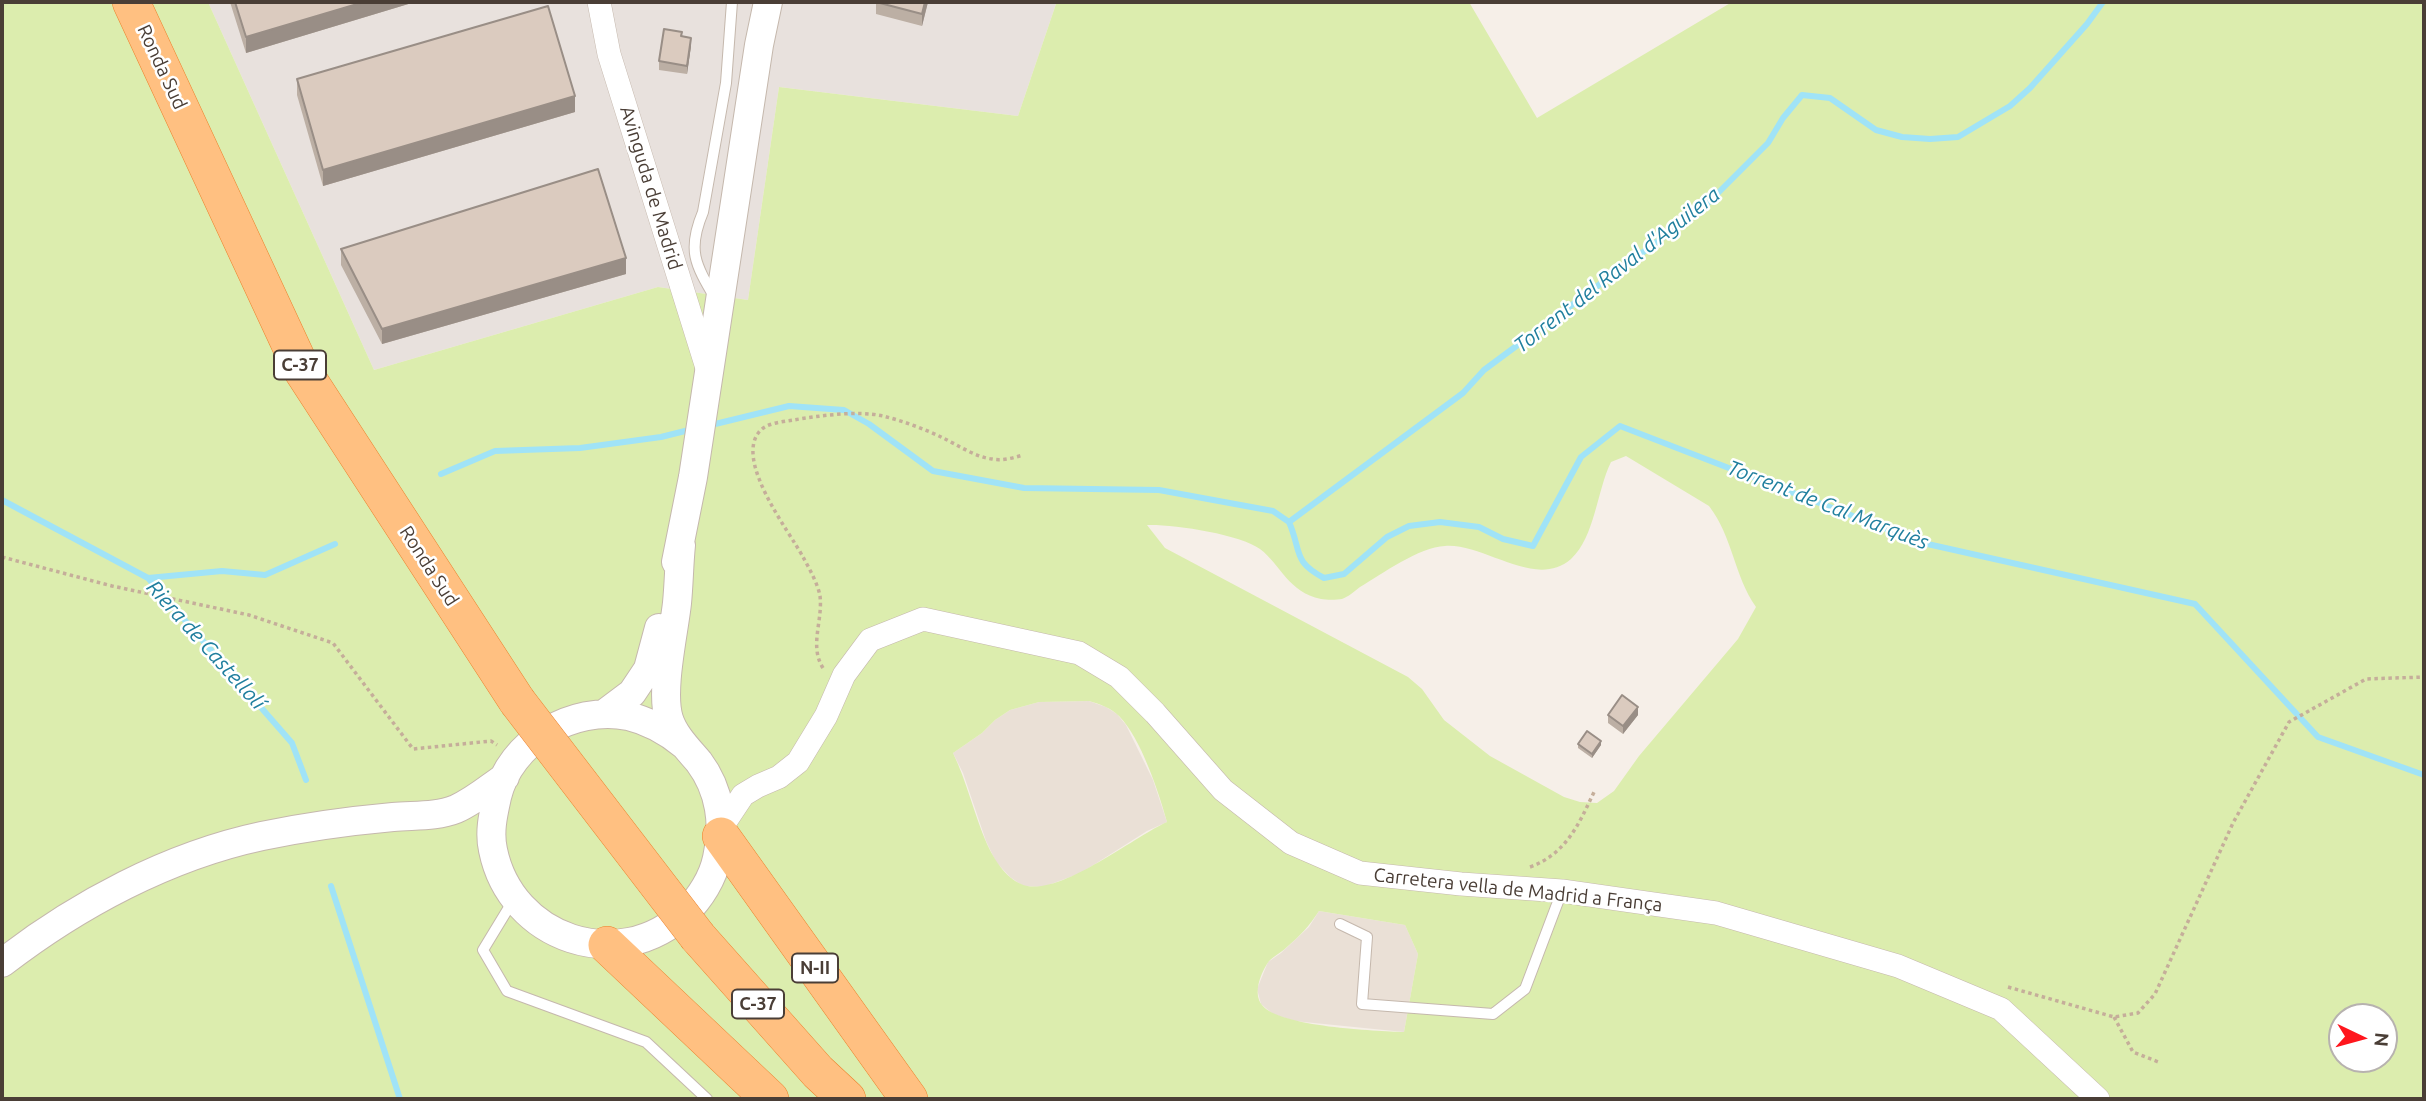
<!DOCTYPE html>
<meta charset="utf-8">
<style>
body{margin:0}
#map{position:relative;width:2426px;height:1101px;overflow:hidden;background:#f6efe8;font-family:Ubuntu,sans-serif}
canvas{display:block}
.frame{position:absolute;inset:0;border:4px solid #4a3e36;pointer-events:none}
.north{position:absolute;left:2328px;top:1003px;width:70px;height:70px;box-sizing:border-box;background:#fff;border:2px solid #b7b2af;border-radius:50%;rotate:95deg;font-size:19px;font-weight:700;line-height:28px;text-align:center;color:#4a3e36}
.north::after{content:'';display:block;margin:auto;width:24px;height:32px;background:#ff161d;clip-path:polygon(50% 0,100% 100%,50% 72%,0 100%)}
</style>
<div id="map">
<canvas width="2426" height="1101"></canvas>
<div class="frame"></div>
<div class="north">N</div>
</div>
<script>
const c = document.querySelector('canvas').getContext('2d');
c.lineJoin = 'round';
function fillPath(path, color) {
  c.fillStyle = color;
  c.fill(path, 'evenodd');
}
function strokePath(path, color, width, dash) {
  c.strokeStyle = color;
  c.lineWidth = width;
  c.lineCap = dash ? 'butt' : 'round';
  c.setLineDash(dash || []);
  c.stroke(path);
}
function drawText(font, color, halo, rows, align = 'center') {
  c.font = font + ' Ubuntu,sans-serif';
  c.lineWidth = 5;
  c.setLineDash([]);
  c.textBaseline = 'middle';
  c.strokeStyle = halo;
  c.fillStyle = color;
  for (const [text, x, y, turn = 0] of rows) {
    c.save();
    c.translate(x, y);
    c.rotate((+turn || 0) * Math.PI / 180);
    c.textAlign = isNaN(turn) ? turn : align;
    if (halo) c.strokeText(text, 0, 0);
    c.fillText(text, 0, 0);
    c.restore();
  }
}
fillPath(new Path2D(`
 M1089,701L1106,707L1117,714L1126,725L1153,780L1167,822L1147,831L1081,873L1043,887L1023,886L1010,877L996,862L986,841L963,773L953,753L982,733L995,720L1010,710L1039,702Z
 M1319,911L1405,925L1418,954L1404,1032L1294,1021L1273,1014L1261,1004L1257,989L1268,962L1281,953L1309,927Z`), '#eae0d6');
fillPath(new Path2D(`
 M208,2H1059L1056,4L1018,116L779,87L748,300L658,287L374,370Z`), '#e8e1dd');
fillPath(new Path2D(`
 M2,2H208L374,370L658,287L748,300L779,87L1018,116L1056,4L1059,2H1469L1537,118L1732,2H2424V1099H2ZM1626,456L1709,506C1733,537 1734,576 1756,607L1738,639L1639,756L1614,791L1597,803L1580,802L1564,797L1490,756L1444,720L1422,689L1408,677L1165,548L1147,525C1172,524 1240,534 1260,549C1281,565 1288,592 1321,599C1326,600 1337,600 1342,599C1348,597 1355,591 1360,587C1382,574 1419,547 1445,546C1485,543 1535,590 1571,559C1595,537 1597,490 1611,462ZM1089,701C1100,704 1111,708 1119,716C1141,738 1159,793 1167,822C1133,837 1056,900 1021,884C1005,877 994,859 987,844C974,814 967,782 953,753L982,733L995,720L1010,710L1039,702ZM1319,911L1405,925L1418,954L1404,1032C1376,1031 1279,1027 1262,1005C1253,994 1260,975 1267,964C1271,957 1281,953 1287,947C1300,936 1310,925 1319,911ZM2342,1017H2384V1059H2342Z`), '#dcedae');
strokePath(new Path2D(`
 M707,426L789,406L844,410L869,424L933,471L1024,488L1159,490L1273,511L1289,522
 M441,474L495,451L580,448L661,437L693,429
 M2,500L148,578L292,743L306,780
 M1289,522C1302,552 1292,561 1324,578L1344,574L1387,537L1409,526L1440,522L1479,527L1503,539L1533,546L1581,457L1620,426L1923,543L2195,604L2318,737L2424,775
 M1289,522L1463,393L1484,370L1704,207L1768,143L1783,118L1802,95L1830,98L1876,130L1902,137L1930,139L1958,137L2010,106L2030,88L2087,24L2103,2
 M148,578L222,571L265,575L335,544
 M331,886L400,1099`), '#a0e3f7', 6);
const service = new Path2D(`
 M715,298C695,264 687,250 703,212L726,83L732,2
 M514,899L483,950L507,991L646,1042L707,1099
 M1340,924L1367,937L1362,1004L1493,1014L1525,989L1562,891`);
const minor = new Path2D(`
 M599,2L609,54L708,371
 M721,828L743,795L758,786L779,777L798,762L826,716L844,675L870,640L923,619L1079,653L1119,677L1155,713L1223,790L1291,843L1360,873L1461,884L1562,891L1716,913L1898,966L2001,1009L2098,1099`);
const tertiary = new Path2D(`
 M681,545C679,564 679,583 677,603C674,632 660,691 669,719C674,735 688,749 699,762C720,790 725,825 717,858C713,878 700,898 686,912C619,976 511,939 493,850C489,832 493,815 497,797C510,742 572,705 628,716C649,721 667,731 684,745
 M676,562L693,477L759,45L768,2
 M604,714L632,693L648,669L659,628
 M2,963C77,905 168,856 262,836C305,827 349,821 393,817C414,815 436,817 456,809C474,801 489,788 505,777`);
const trunk = new Path2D(`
 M131,2L302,370L517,701
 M721,836L909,1099
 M698,937L818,1072L847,1099
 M607,945L770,1099`);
strokePath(service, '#c5b8ad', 12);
strokePath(minor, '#c5b8ad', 24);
strokePath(tertiary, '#c5b8ad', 30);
strokePath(trunk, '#ec822c', 38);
strokePath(new Path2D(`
 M2,557L112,586L249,615L333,643L413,749L491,741L497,745
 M823,668C809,646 823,621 820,596C818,584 809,568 803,557C789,531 735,462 759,432C766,423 781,422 793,420C819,416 857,410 883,416C903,421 925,429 943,438C958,445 975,457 992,459C1002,461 1013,458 1023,455
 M1530,867C1566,854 1579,824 1594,792
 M2008,987L2114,1017L2138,1013L2155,994L2233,823L2289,722L2366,679L2424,677
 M2114,1017L2133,1052L2161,1063`), '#c5ae9a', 3.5, [3.5, 3.5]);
strokePath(service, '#fff', 10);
strokePath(minor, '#fff', 23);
strokePath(tertiary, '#fff', 28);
strokePath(trunk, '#ffc081', 37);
const trunkBridge = new Path2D(`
 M517,701L698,937`);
strokePath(trunkBridge, '#ec822c', 38, []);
strokePath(trunkBridge, '#ffc081', 37);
fillPath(new Path2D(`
 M230,2H415L246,53Z
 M876,2H928L922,26L876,14Z
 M682,37L691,46L687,74L659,70V61Z
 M297,79L575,112L323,186L297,95Z
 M341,249L626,274L382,344L341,265Z
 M1608,715H1638L1623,734L1608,723Z
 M1578,744L1601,745L1592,758L1578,748Z`), '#bcafa4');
fillPath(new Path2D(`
 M364,2H415L246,53V37Z
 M925,2H928L922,26V14Z
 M691,38V46L687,74V66Z
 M575,96V112L323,186V170Z
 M626,258V274L382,344V329Z
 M1638,707V715L1623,734V726Z
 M1601,741V745L1592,758V754Z`), '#998e86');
const building = new Path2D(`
 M235,2H364L246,37Z
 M876,2H925L922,14Z
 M548,6L575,96L323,170L297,79Z
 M664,29L682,32L681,36L691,38L687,66L659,61Z
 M598,169L626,258L382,329L341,249Z
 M1622,695L1638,707L1623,726L1608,715Z
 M1587,731L1601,741L1592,754L1578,744Z`);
fillPath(building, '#dbcbbf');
strokePath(building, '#998e86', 2);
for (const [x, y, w] of [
 [300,365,52],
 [815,968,46],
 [758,1004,52]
]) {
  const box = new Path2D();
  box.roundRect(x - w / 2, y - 14.5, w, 29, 5);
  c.fillStyle = '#fff';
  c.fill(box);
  strokePath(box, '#4a3e36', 2);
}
drawText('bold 18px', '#4a3e36', null, [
 ["C-37",300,365],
 ["N-II",815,968],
 ["C-37",758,1004]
]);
drawText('19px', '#4a3e36', '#fff', [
 ["Ronda Sud",162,67,65],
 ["Avinguda de Madrid",651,188,73],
 ["Ronda Sud",429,566,57],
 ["Carretera vella de Madrid a França",1518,890,6]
]);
drawText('italic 21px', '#207f9e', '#fff', [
 ["Torrent del Raval d'Aguilera",1617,270,-38],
 ["Torrent de Cal Marquès",1828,505,21],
 ["Riera de Castellolí",206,645,48]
]);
</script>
